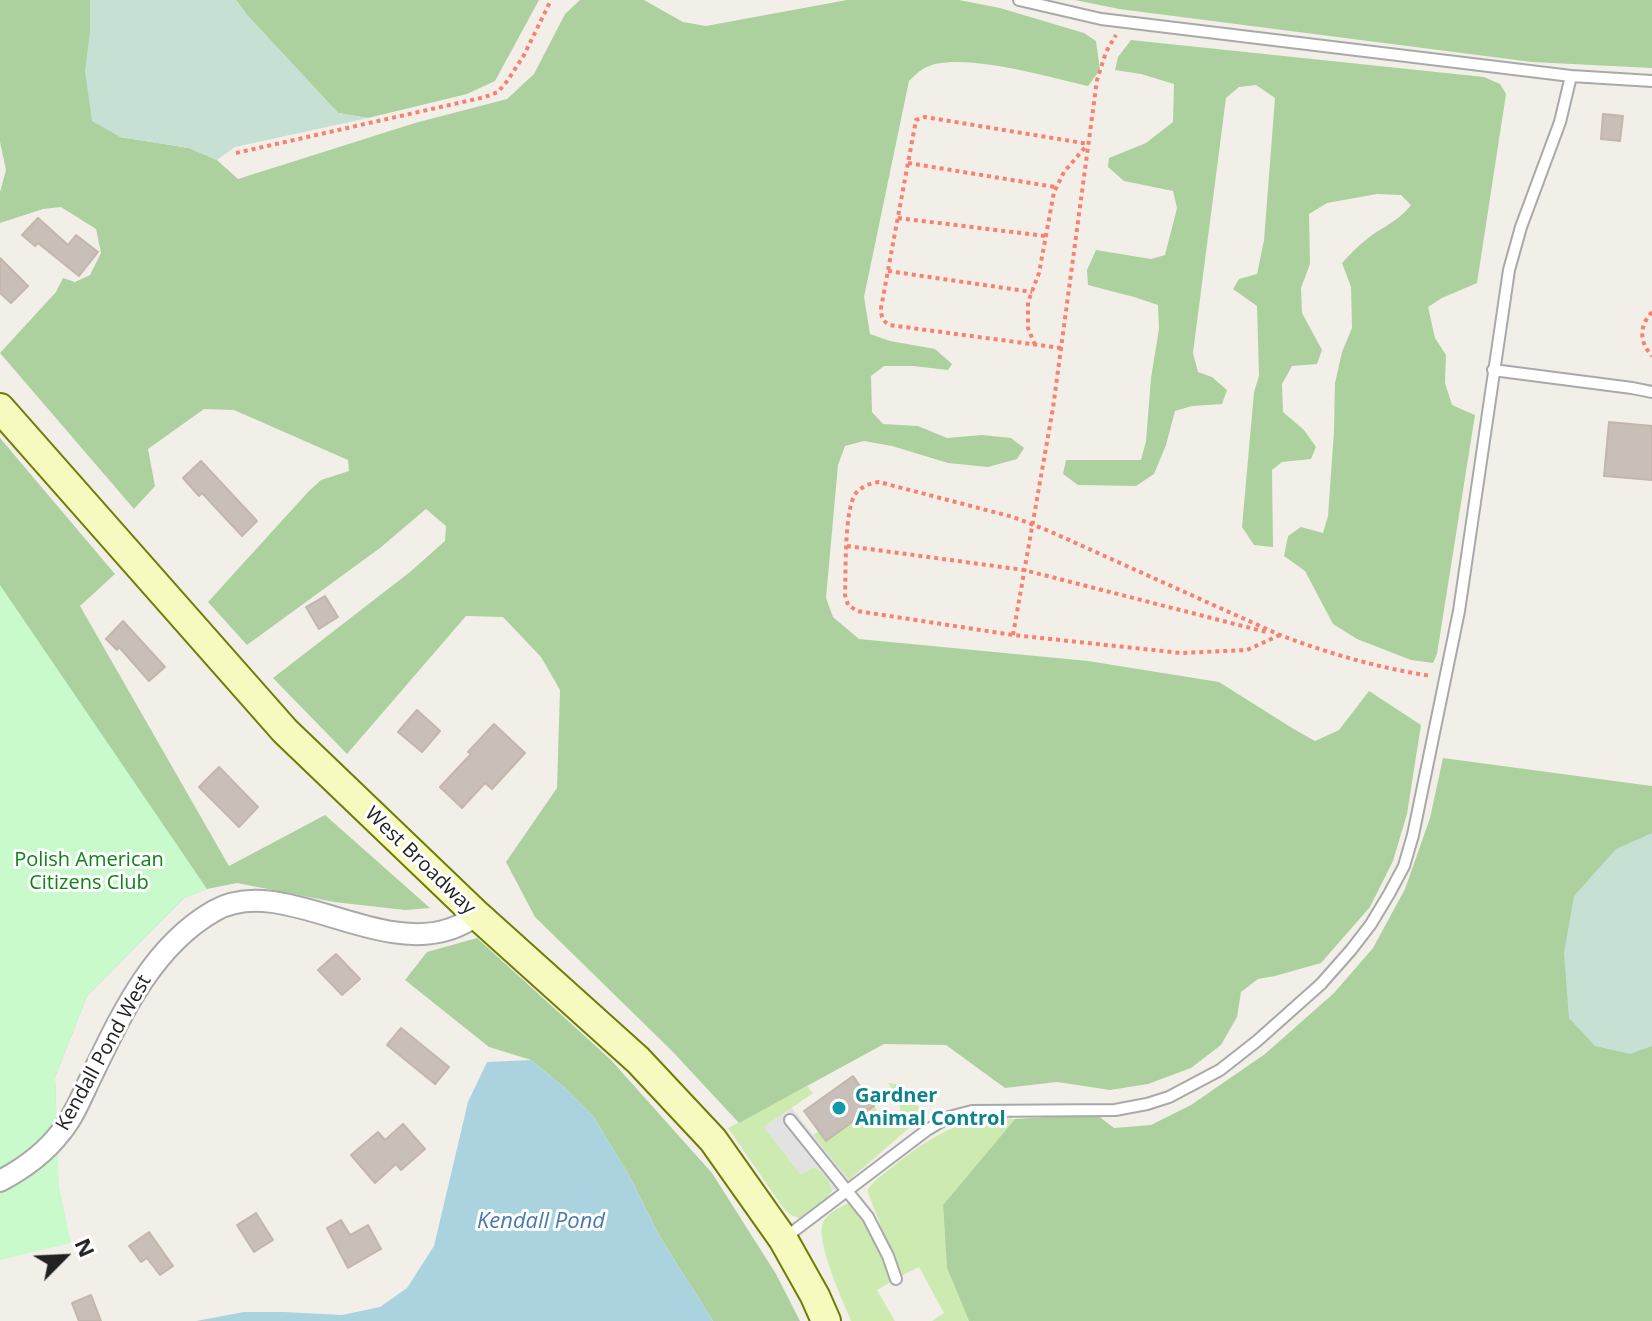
<!DOCTYPE html>
<style>
body{margin:0}
#map{position:relative;width:1652px;height:1321px;overflow:hidden;background:#f2efe9;font-family:"Open Sans",sans-serif}
canvas{display:block}
.north{position:absolute;left:24px;top:1217px;width:80px;height:80px;-webkit-text-stroke:6px #fff;paint-order:stroke;rotate:66deg;font-size:22px;font-weight:700;line-height:32px;text-align:center;color:#222}
.north::after{content:'';display:block;margin:auto;width:28px;height:36px;background:#222;clip-path:polygon(50% 0,100% 100%,50% 72%,0 100%)}
</style>
<div id="map">
<canvas width="1652" height="1321"></canvas>
<div class="north">N</div>
</div>
<script>
const c = document.querySelector('canvas').getContext('2d');
c.lineJoin = 'round';
function fillPath(path, color) {
  c.fillStyle = color;
  c.fill(path, 'evenodd');
}
function strokePath(path, color, width, dash) {
  c.strokeStyle = color;
  c.lineWidth = width;
  c.lineCap = dash ? 'butt' : 'round';
  c.setLineDash(dash || []);
  c.stroke(path);
}
function drawText(font, color, halo, rows, align = 'center') {
  c.font = font + ' "Open Sans",sans-serif';
  c.lineWidth = 6;
  c.setLineDash([]);
  c.textBaseline = 'middle';
  c.strokeStyle = halo;
  c.fillStyle = color;
  for (const [text, x, y, turn = 0] of rows) {
    c.save();
    c.translate(x, y);
    c.rotate((+turn || 0) * Math.PI / 180);
    c.textAlign = isNaN(turn) ? turn : align;
    if (halo) c.strokeText(text, 0, 0);
    c.fillText(text, 0, 0);
    c.restore();
  }
}
fillPath(new Path2D(`
 M888,1083L896,1084L924,1112V1115L849,1180L812,1136L819,1131L874,1106L889,1128L900,1119C902,1105 896,1094 888,1083Z
 M807,1086L813,1093L764,1127L801,1174L814,1167C822,1171 831,1181 832,1191C824,1204 813,1212 799,1218L791,1215L784,1209L728,1128Z
 M992,1117L1015,1119L943,1205L947,1268L969,1321H932L944,1313L919,1267L899,1277L895,1262L868,1193V1189C874,1181 883,1174 891,1168C922,1143 953,1122 992,1117Z
 M849,1203L855,1206L883,1260L891,1282L877,1290L895,1321H851C843,1301 815,1241 823,1222C828,1213 839,1207 849,1203Z`), '#cdebb0');
fillPath(new Path2D(`
 M0,0H90V31L120,137L189,148L217,160L238,179L415,123L507,99L534,74L565,14L580,0H644L683,22L706,26L847,0H959L1000,8L1084,33L1096,41L1100,70L1088,86C1051,78 955,49 923,69C918,72 913,77 909,81L864,297L870,334L890,341L935,349L952,364L948,370L913,366H884L871,376L872,412L883,424L918,426L947,438L982,435L1011,438L1024,448L1017,459L988,467L948,463L892,446L864,441L845,446L838,465L826,598L833,617L859,639L1088,661L1219,682L1292,728L1315,741L1339,730L1369,691L1421,725L1407,814L1393,861L1370,907L1321,963L1275,976L1258,979L1241,992L1237,1017L1221,1045L1191,1068L1148,1084L1110,1090L1057,1082L1005,1088L946,1045L884,1044L739,1123L672,1051L535,917L506,862L557,788L560,690L541,657L503,617L466,616L347,754L273,678L410,572L445,541L446,526L426,509L380,548L247,645L208,602L308,492L321,480L349,471L348,460L234,410L204,409L148,449L155,486L134,509L0,353L56,292L63,278L75,282L90,275L101,253L96,229L61,207L43,209L0,223V192L6,170L0,142Z
 M236,0H539L495,81L467,94L368,118L338,113L247,15Z
 M1075,0H1652V68L1532,62L1119,9Z
 M1131,40L1484,77L1500,84L1506,94L1477,283L1442,298L1428,307L1435,338L1446,355L1445,383L1452,405L1475,415L1437,654L1433,663L1411,660L1357,639L1333,624L1305,571L1284,556L1288,536L1301,527L1323,533L1328,516L1334,431L1335,383L1342,352L1352,328L1351,287L1342,263C1352,252 1362,242 1375,233C1389,224 1401,218 1411,205L1401,195L1377,194L1327,203L1309,214L1310,264L1301,288L1302,313L1322,350L1317,364L1292,366L1282,384L1283,412L1304,430L1316,447L1311,459L1282,462L1272,470L1273,547L1254,545L1242,527L1254,392L1259,376L1257,306L1233,289L1239,279L1257,274L1264,240L1275,98L1256,85L1239,87L1226,98L1193,353L1198,372L1212,377L1227,390L1222,404L1192,406L1175,411L1166,445L1154,474L1136,486L1078,485L1063,474L1066,460H1141L1146,441L1151,378L1159,329L1158,305L1134,297L1088,285L1087,270L1096,250L1151,259L1165,255L1177,208L1173,191L1124,181L1108,167L1109,158L1146,143L1173,122L1174,84L1141,74L1115,70L1118,57Z
 M0,438L115,574L80,606L229,866L325,815L430,908L405,910L334,902L237,883L207,889L184,898L87,996L55,1077L56,1110L0,1151Z
 M1443,758L1652,786V1321H969L947,1268L943,1205L1015,1119L1096,1114L1114,1128L1151,1125L1191,1105L1265,1054L1334,993L1373,948L1405,889L1430,818Z
 M477,938L611,1060L712,1173L776,1274L800,1321H713L660,1237L629,1175L593,1116L564,1087L531,1060L489,1047L405,980L427,952Z`), '#add19e');
fillPath(new Path2D(`
 M90,0H236L247,15L338,113L368,118L235,147L217,160L189,148L120,137L92,121L85,71L90,31Z
 M1652,833V1046L1630,1054L1595,1046L1569,1018L1564,953L1574,896L1616,849Z`), '#c6e0d4');
fillPath(new Path2D(`
 M0,585L207,889L184,898L87,996L55,1077L59,1187L71,1243L0,1260Z`), '#c8facc');
fillPath(new Path2D(`
 M792,1108L849,1180L832,1191L831,1184L818,1169L813,1167L801,1174L764,1127Z`), '#e2e2e2');
fillPath(new Path2D(`
 M531,1060L564,1087L593,1116L629,1175L660,1237L713,1321H196L244,1312H284L342,1315L380,1307L407,1288L434,1246L468,1102L487,1062Z`), '#aad3df');
const building = new Path2D(`
 M1603,114L1623,116L1620,141L1601,139Z
 M38,218L68,245L76,235L98,252L79,276L38,243L35,246L22,235Z
 M0,258L28,286L11,303L0,293Z
 M1609,422L1652,426V480L1604,476Z
 M201,461L257,521L242,536L202,493L199,496L183,478Z
 M325,596L338,617L319,629L306,607Z
 M123,621L165,667L149,681L119,647L117,650L106,639Z
 M417,710L440,731L422,752L398,732Z
 M494,724L525,753L492,789L485,783L462,808L440,787L471,754L468,752Z
 M219,767L258,807L239,827L199,787Z
 M336,954L360,979L342,995L318,970Z
 M401,1028L449,1067L435,1084L387,1045Z
 M853,1076L874,1106L826,1141L804,1111Z
 M403,1124L425,1149L401,1170L396,1164L375,1183L351,1155L378,1132L385,1140Z
 M256,1213L273,1240L254,1252L237,1225Z
 M341,1220L350,1235L368,1225L381,1249L348,1268L327,1228Z
 M149,1232L173,1266L160,1275L147,1258L141,1262L129,1246Z
 M91,1295L101,1321H79L72,1303Z`);
fillPath(building, '#c7bfb8');
strokePath(building, '#c4b6ab', 2);
const lane = new Path2D(`
 M1019,0L1101,19L1571,76L1652,81
 M1493,370L1632,388L1652,392
 M790,1120L868,1217L888,1256L896,1279
 M786,1237L927,1130L949,1117L972,1111L1115,1110L1147,1104L1169,1097L1220,1070L1257,1041L1321,984L1351,950L1371,924L1389,894L1404,866L1413,835L1459,611L1509,270L1521,227L1560,122L1571,76`);
const street = new Path2D(`
 M0,1181C23,1169 45,1153 61,1132C75,1115 83,1093 93,1073C122,1013 153,946 214,911C280,873 374,955 450,929C460,926 469,920 478,916`);
const secondary = new Path2D(`
 M0,408L285,731L478,916L638,1060L713,1140L783,1239L815,1296L826,1321`);
strokePath(lane, '#a9a9a9', 14);
strokePath(street, '#a9a9a9', 24);
strokePath(secondary, '#707d05', 32);
strokePath(new Path2D(`
 M236,153L485,97L498,92L508,80L524,55L551,0
 M908,163L1055,187
 M898,218L1045,236
 M888,271L1032,292
 M1652,312C1639,326 1639,342 1652,356
 M1035,345L1028,328V302L1039,273L1054,192L1064,172L1087,145
 M1061,348L889,325C882,320 881,316 881,308L916,120L925,117L1089,144
 M847,546L1024,570L1266,632
 M1013,635L1053,408L1097,80L1106,52L1116,35
 M1280,635L1247,650L1181,653L1013,635L857,611L848,605L845,595C846,573 844,508 856,493C862,486 871,483 879,482L1013,517L1049,531L1280,635C1330,654 1379,668 1431,676`), '#fa8072', 4, [4, 4]);
strokePath(lane, '#fff', 10);
strokePath(street, '#fff', 20);
strokePath(secondary, '#f7fabf', 28);
for (const [x, y, r, color] of [
 [839,1108,8,"#0f9aa8"]
]) {
  const dot = new Path2D();
  dot.arc(x, y, r, 0, 2 * Math.PI);
  c.fillStyle = color;
  c.fill(dot);
  strokePath(dot, '#fff', 3);
}
drawText('20px', '#0c8416', '#fff', [
 ["Polish American",89,860],
 ["Citizens Club",89,883]
]);
drawText('20px', '#222', '#fff', [
 ["West Broadway",420,861,44],
 ["Kendall Pond West",104,1053,-61]
]);
drawText('bold 20px', '#0d838f', '#fff', [
 ["Gardner",855,1096],
 ["Animal Control",855,1119]
], 'left');
drawText('italic 22px', '#4a7aab', '#fff', [
 ["Kendall Pond",541,1222]
]);
</script>
